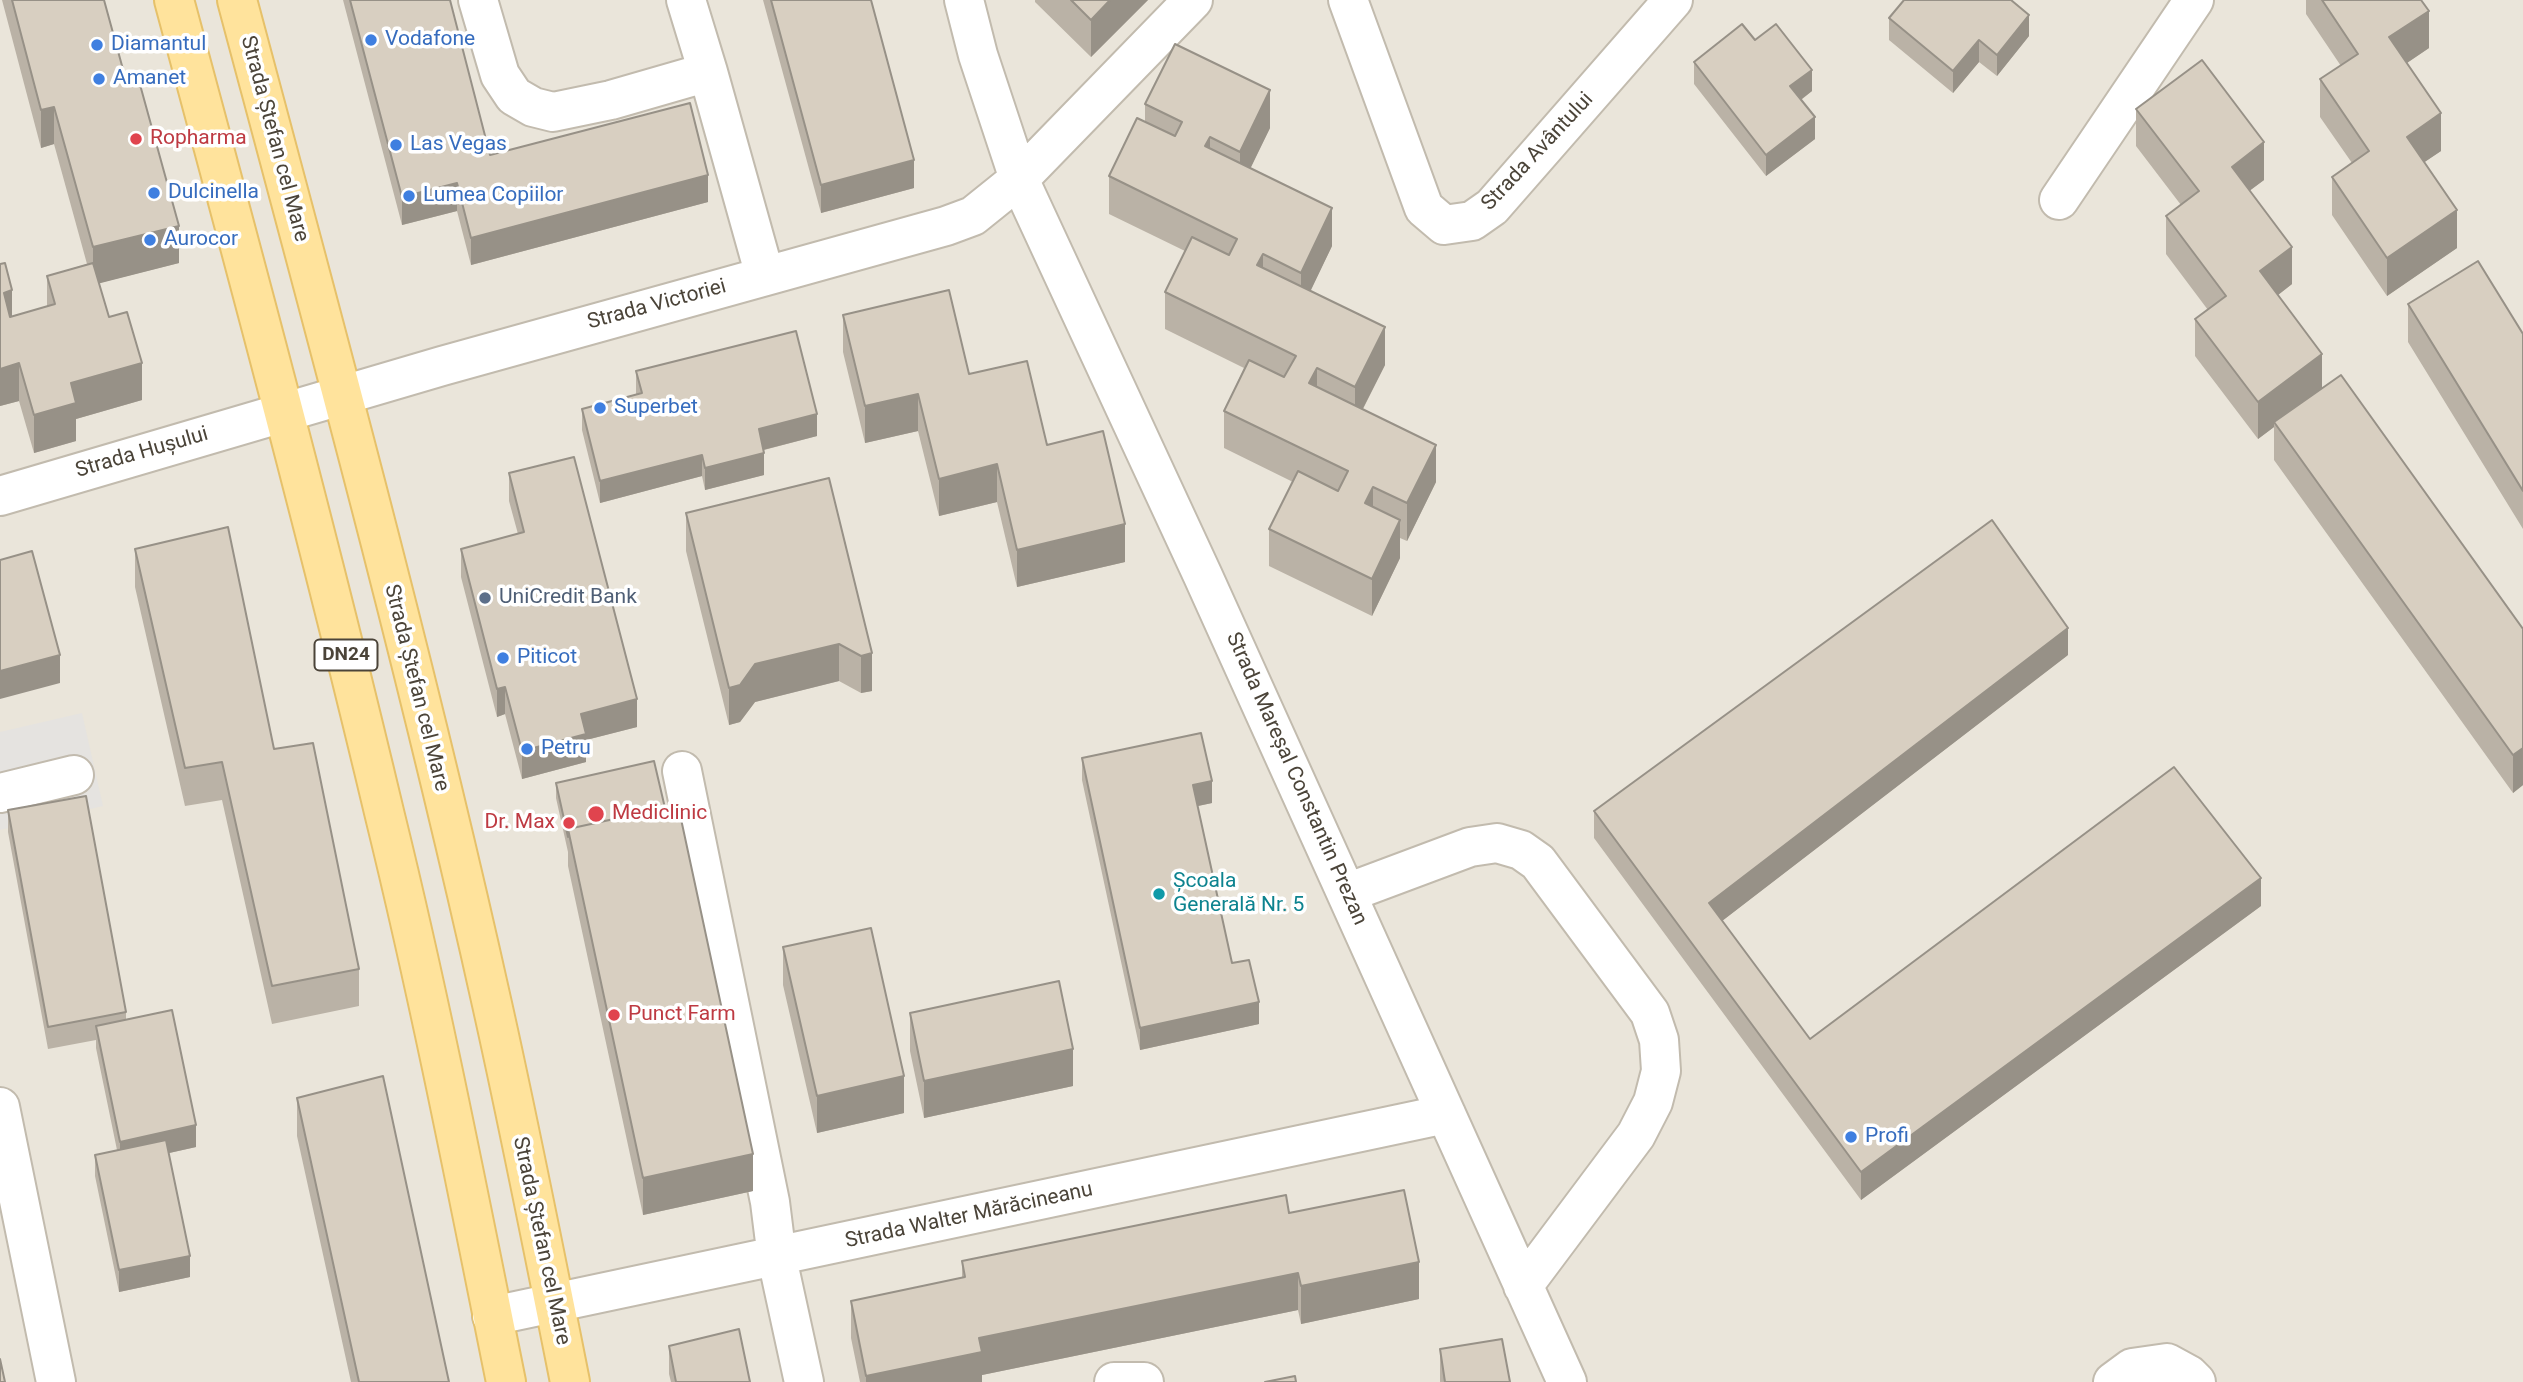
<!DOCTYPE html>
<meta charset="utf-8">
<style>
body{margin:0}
canvas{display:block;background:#f6f3ec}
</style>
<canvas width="2523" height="1382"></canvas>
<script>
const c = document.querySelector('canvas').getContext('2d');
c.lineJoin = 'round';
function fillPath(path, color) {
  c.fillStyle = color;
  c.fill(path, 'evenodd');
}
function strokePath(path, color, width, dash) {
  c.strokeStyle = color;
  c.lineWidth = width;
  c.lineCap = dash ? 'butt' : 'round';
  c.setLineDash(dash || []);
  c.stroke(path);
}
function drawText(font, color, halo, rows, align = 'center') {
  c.font = font + ' Roboto,sans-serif';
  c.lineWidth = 7;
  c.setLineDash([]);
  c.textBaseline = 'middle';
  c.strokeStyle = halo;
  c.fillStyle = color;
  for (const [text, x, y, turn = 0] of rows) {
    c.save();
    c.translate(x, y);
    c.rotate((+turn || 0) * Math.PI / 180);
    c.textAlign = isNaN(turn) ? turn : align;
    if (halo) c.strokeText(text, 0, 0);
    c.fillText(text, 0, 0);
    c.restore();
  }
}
fillPath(new Path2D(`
 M0,0H2523V1382H0Z`), '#eae5da');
fillPath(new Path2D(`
 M82,713L103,806L0,830V732Z`), '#e5e3e0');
const minor = new Path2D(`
 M478,0L500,75L514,96L533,107L553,112L611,100L708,72
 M686,0L708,72L765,276
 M964,0L978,55L1019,179L1203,576L1567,1382
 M1348,0L1424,208L1444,225L1472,221L1492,207L1673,0
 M2059,200L2194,0
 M0,496L442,366L946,226L973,216L1019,179L1193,0
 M682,771L770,1202L777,1258L804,1382
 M0,793L74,775
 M1347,893L1470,847L1497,843L1521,850L1538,862L1650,1013L1659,1040L1661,1071L1653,1102L1636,1135L1523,1286
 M0,1107L56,1382
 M492,1316L1446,1114
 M1114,1382H1144
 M2113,1382L2132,1368L2167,1363L2189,1375L2196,1382`);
const major = new Path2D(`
 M174,0C247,271 320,543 385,816C431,1003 468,1193 506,1382
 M237,0C326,333 417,667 492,1004C520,1129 545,1256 570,1382`);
strokePath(minor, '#c2bbae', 42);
strokePath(major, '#e6c16a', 42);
strokePath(minor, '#fff', 38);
strokePath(major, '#ffe39c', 38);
fillPath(new Path2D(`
 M2,0H104L127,84L179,263L99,283L109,317L142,400L76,419V441L34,453L19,401L0,406V264L12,317L47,306V276L87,264L54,144L41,148Z
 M343,0H450L490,155L708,202L471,265L457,211L402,225Z
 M763,0H871L914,188L821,213Z
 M1035,0H1148L1091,57L1035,2Z
 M2306,0H2421L2429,48L2407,63L2441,151L2424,162L2457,248L2387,296L2332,215V177L2352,163L2320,117V79L2341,66L2306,14Z
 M1889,18L2029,36L1997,76L1979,62L1953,93L1889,40Z
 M1755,40L1812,91L1801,100L1815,139L1766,176L1694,84V62Z
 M1145,104L1270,128L1250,168L1332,246L1310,291L1385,365L1363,409L1436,482L1407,541L1400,538V558L1372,616L1269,566V529L1293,482L1224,448V411L1244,368L1165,329V292L1185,251L1109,214V176L1145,122Z
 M2136,109L2264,180L2250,190L2292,284L2278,295L2322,388L2523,629V785L2513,793L2274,460V427L2258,439L2195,356V319L2208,310L2166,254V216L2181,205L2136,146Z
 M2408,304L2523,334V529L2408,342Z
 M843,315L969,374L1047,445L1125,562L1017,587L997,502L939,516L918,431L865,443L843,352Z
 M636,371L817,436L764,450V475L705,490L702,476L600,503L582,430V409L636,395Z
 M509,473L637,727L586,740V762L522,779L505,714L497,717L461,577V549L518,534L509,501Z
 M829,478L872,691L861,693L839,681L755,702L740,722L729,725L686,551V513Z
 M135,549L274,749L359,969V1006L272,1024L222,800L185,806L135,587Z
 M2068,655L1722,921L1810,1039L2261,906L1861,1200L1594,838V811Z
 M1082,758L1212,803L1198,806L1232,963L1259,1024L1140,1050L1082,780Z
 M556,783L753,1191L643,1215L568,866V852L556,798Z
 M8,810L126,1012V1020L196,1147L169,1153L190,1277L119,1292L95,1176V1155L117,1150L96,1048V1040L48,1049L8,832Z
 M783,947L904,1113L817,1133L783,985Z
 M910,1013L1073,1086L924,1118L910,1051Z
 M297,1098L449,1382H351L297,1136Z
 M1289,1213L1419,1299L1301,1324L1298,1310L982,1375V1382H860L851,1338V1301L962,1278V1261Z
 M669,1346L750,1382H671L669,1374Z
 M1440,1349L1510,1382H1440Z`), '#bab2a6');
fillPath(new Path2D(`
 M1110,0H1148L1091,57V20Z
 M2429,11V48L2389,75V37Z
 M2029,15V36L1997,76V55Z
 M1979,40V62L1953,93V71Z
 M1812,70V91L1790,108V86Z
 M1270,90V128L1240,190V152Z
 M54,107V144L41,148V110Z
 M2441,113V151L2407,174V137Z
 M1815,117V139L1766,176V155Z
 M1210,137V175L1205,146Z
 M2264,142V180L2232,204V167Z
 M914,160V188L821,213V185Z
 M708,175V202L471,265V238Z
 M457,183V211L402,225V197Z
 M1332,208V246L1301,311V273Z
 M2457,210V248L2387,296V258Z
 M179,226V263L93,285V247Z
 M2292,247V284L2260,309V271Z
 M1263,254V292L1257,265Z
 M12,290V328L4,293Z
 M1385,327V365L1355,424V387Z
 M2322,354V391L2274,422V427L2258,439V402Z
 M19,363V401L0,406V369Z
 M142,363V400L76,419V441L34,453V415L71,383Z
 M1317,368V405L1309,383Z
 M918,394V431L865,443V406Z
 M817,414V436L759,451V429Z
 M1436,445V482L1407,541V503Z
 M764,453V475L705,490V468Z
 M702,455V476L600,503V481Z
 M997,464V502L939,516V479Z
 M1373,487V524L1365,503Z
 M1400,520V558L1372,616V579Z
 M1125,524V562L1017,587V550Z
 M2068,628V655L1709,931V903Z
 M839,644V681L755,702L740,722L729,725V688L755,664Z
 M872,653V691L861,693V656Z
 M60,655V683L0,699V671Z
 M505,687V714L497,717V689Z
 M637,699V727L586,740V762L522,779V751L581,714Z
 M2523,748V785L2513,793V755Z
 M1212,781V803L1193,807V785Z
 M2261,878V906L1861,1200V1172Z
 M1259,1002V1024L1140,1050V1028Z
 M1073,1049V1086L924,1118V1081Z
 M904,1076V1113L817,1133V1096Z
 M196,1125V1147L120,1164V1142Z
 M753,1154V1191L643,1215V1178Z
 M190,1256V1277L119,1292V1270Z
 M1419,1262V1299L1301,1324V1286Z
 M1298,1273V1310L982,1375V1382H866V1376L979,1338Z`), '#979187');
const building = new Path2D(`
 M12,0H104L127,84L139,81L179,226L93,247L54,107L41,110Z
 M350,0H450L490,155L690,103L708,175L471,238L457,183L402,197Z
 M771,0H871L914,160L821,185Z
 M1071,0H1110L1091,20Z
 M1904,0H2011L2029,15L1997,55L1979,40L1953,71L1889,18Z
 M2322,0H2421L2429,11L2389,37L2441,113L2407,137L2457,210L2387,258L2332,177L2369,151L2320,79L2358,54Z
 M1742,24L1755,40L1776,24L1812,70L1790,86L1815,117L1766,155L1694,62Z
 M1175,44L1270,90L1240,152L1210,137L1205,146L1332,208L1301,273L1263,254L1257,265L1385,327L1355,387L1317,368L1309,383L1436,445L1407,503L1373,487L1365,503L1400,520L1372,579L1269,529L1298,471L1338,491L1348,471L1224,411L1249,360L1284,377L1296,356L1165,292L1192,237L1229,255L1237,239L1109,176L1137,118L1175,136L1182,122L1145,104Z
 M2202,60L2264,142L2232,167L2292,247L2260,271L2322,354L2258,402L2195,319L2226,296L2166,216L2199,191L2136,109Z
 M2478,261L2523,334V491L2408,304Z
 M5,263L12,290L4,293L10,317L55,304L47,276L93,263L109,317L127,312L142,363L71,383L76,403L34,415L19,363L0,369V264Z
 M949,290L969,374L1027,361L1047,445L1103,431L1125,524L1017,550L997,464L939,479L918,394L865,406L843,315Z
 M796,331L817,414L759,429L764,453L705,468L702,455L600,481L582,409L642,393L636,371Z
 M2341,375L2523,629V748L2513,755L2274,422Z
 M574,457L637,699L581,714L586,734L522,751L505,687L497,689L461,549L524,532L509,473Z
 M829,478L872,653L861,656L839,644L755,664L740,685L729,688L686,513Z
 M1992,520L2068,628L1709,903L1810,1039L2174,767L2261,878L1861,1172L1594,811Z
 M228,527L274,749L313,743L359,969L272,986L222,762L185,768L135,549Z
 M32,551L60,655L0,671V560Z
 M1201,733L1212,781L1193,785L1232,963L1249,960L1259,1002L1140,1028L1082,758Z
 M654,761L665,808L568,829V837L556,783Z
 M86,796L126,1012L48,1027L8,810Z
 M678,805L753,1154L643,1178L568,829Z
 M871,928L904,1076L817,1096L783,947Z
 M1059,981L1073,1049L924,1081L910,1013Z
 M172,1010L196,1125L120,1142L96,1026Z
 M383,1076L449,1382H359L297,1098Z
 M166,1140L190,1256L119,1270L95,1155Z
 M1404,1190L1419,1262L1301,1286L1298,1273L979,1338L982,1352L866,1376L851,1301L965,1277L962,1261L1286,1195L1289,1213Z
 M739,1329L750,1382H676L669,1346Z
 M1502,1339L1510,1382H1445L1440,1349Z
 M0,1359L5,1382H0Z
 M1295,1376L1296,1382H1265Z`);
fillPath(building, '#d8cfc1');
strokePath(building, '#979187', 2);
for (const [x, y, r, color] of [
 [371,40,7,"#3f7fe0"],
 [97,45,7,"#3f7fe0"],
 [99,79,7,"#3f7fe0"],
 [136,139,7,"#e0444e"],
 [396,145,7,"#3f7fe0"],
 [154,193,7,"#3f7fe0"],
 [409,196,7,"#3f7fe0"],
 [150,240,7,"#3f7fe0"],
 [600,408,7,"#3f7fe0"],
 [485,598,7,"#5c6f8a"],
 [503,658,7,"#3f7fe0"],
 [527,749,7,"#3f7fe0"],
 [596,814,9,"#e0444e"],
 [569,823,7,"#e0444e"],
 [1159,894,7,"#0f9aa8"],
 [614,1015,7,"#e0444e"],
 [1851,1137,7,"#3f7fe0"]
]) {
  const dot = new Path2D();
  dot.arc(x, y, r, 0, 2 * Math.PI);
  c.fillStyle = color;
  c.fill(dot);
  strokePath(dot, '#fff', 2.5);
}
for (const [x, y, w] of [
 [346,655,63]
]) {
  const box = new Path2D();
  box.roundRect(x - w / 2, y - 15.5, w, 31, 5);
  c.fillStyle = '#fff';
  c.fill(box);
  strokePath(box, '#4b4439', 2);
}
drawText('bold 19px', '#4b4439', null, [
 ["DN24",346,655]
]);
drawText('21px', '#366cbe', '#fff', [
 ["Vodafone",385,40],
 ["Diamantul",111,45],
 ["Amanet",113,79],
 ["Las Vegas",410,145],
 ["Dulcinella",168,193],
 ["Lumea Copiilor",423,196],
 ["Aurocor",164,240],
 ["Superbet",614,408],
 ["Piticot",517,658],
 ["Petru",541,749],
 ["Profi",1865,1137]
], 'left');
drawText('21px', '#be3a42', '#fff', [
 ["Ropharma",150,139],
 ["Mediclinic",612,814],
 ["Dr. Max",555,823,"right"],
 ["Punct Farm",628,1015]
], 'left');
drawText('21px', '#4b4439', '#fff', [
 ["Strada Ștefan cel Mare",274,139,75],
 ["Strada Avântului",1538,152,-47],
 ["Strada Victoriei",657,305,-15],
 ["Strada Hușului",142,453,-16],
 ["Strada Ștefan cel Mare",416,688,76],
 ["Strada Mareșal Constantin Prezan",1296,779,66],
 ["Strada Walter Mărăcineanu",969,1216,-12],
 ["Strada Ștefan cel Mare",541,1241,78]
]);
drawText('21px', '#4e5e75', '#fff', [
 ["UniCredit Bank",499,598]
], 'left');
drawText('21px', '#0d838f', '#fff', [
 ["Școala",1173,882],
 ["Generală Nr. 5",1173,906]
], 'left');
</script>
